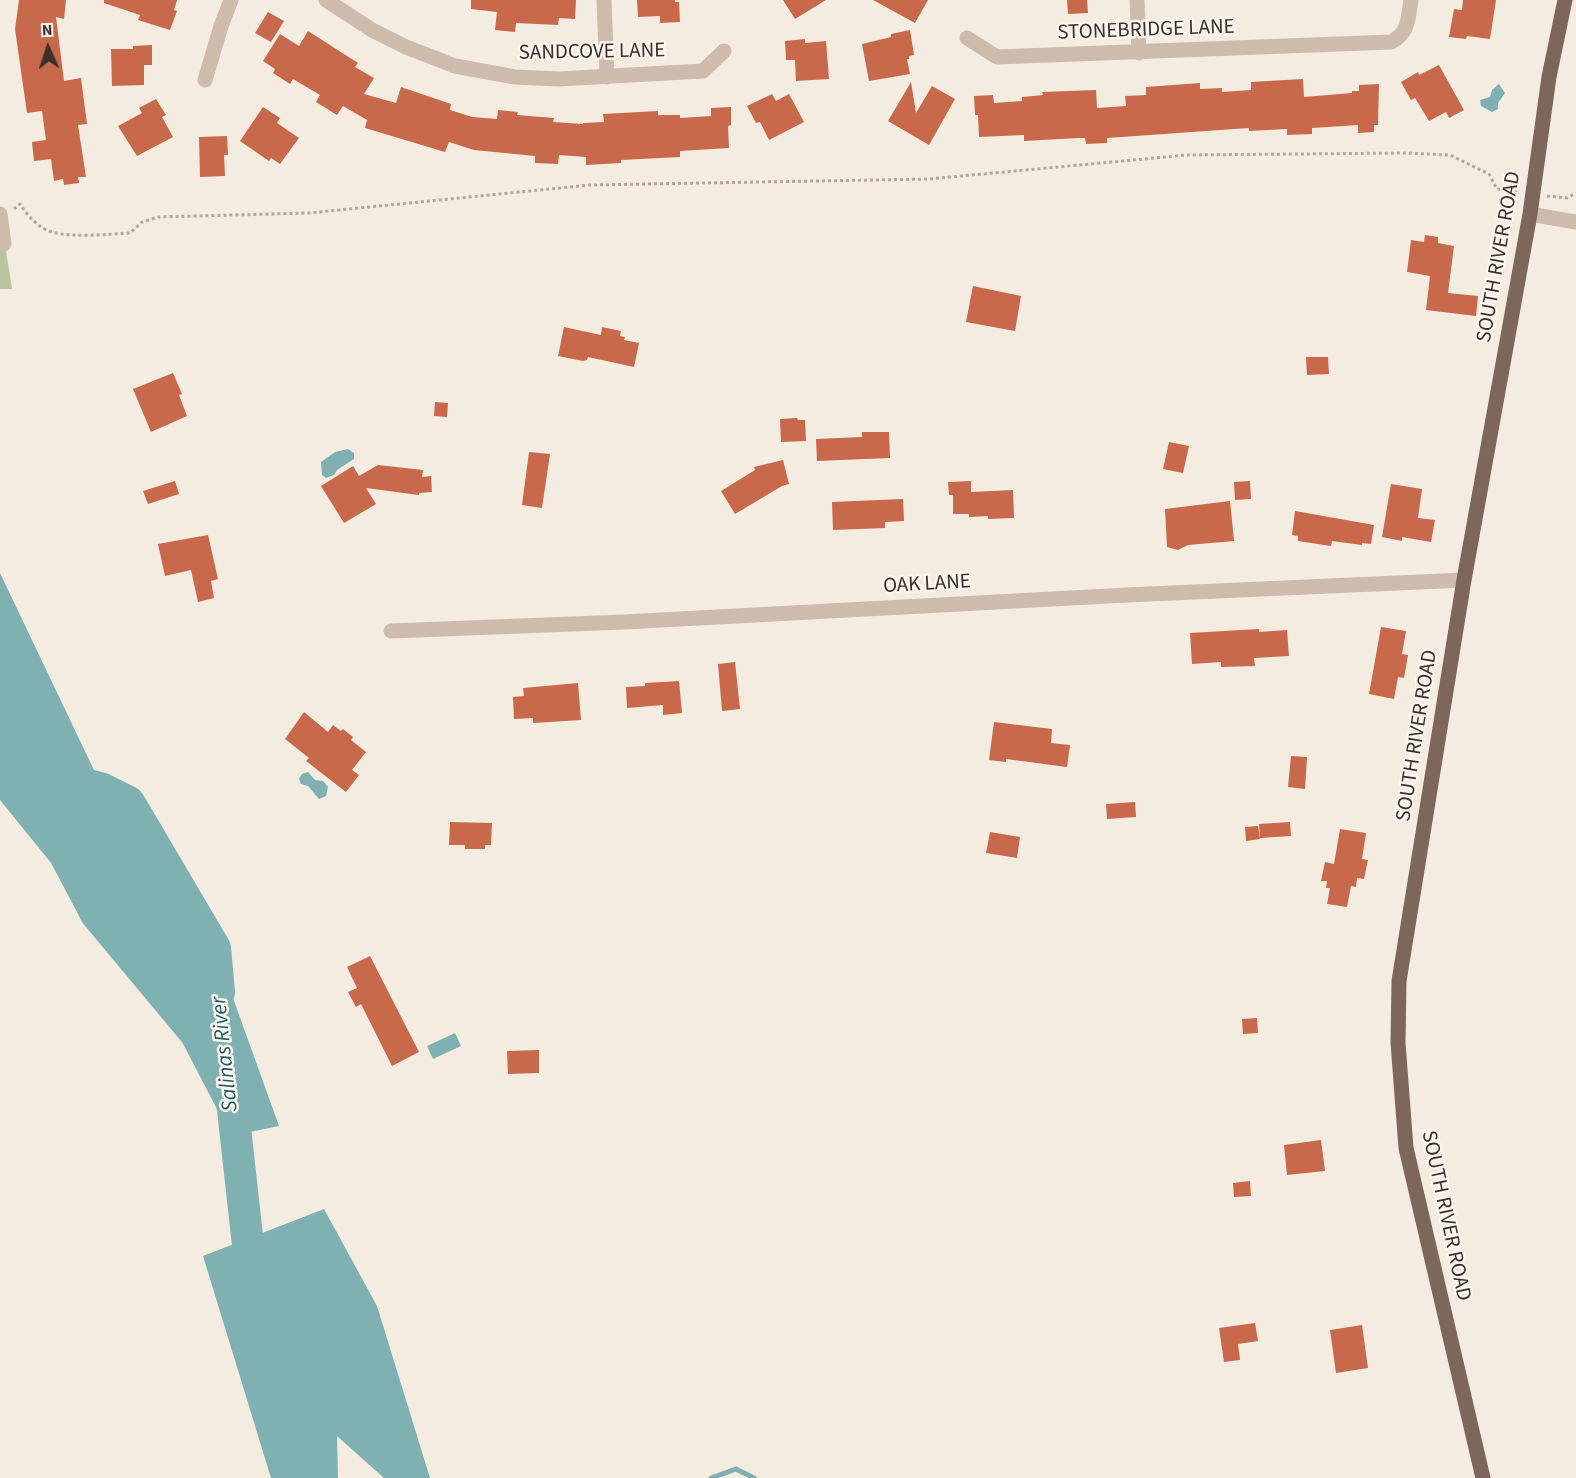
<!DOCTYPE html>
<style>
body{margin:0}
#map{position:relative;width:1576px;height:1478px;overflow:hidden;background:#f4ebe1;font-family:"Source Sans 3",sans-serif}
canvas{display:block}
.north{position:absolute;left:18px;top:18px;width:60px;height:60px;-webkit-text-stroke:4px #fbf5ee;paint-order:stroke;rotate:357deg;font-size:16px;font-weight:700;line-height:24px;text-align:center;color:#3b302b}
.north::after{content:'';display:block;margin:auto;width:21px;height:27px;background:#3b302b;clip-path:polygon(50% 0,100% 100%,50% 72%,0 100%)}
</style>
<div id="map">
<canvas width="1576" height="1478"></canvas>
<div class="north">N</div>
</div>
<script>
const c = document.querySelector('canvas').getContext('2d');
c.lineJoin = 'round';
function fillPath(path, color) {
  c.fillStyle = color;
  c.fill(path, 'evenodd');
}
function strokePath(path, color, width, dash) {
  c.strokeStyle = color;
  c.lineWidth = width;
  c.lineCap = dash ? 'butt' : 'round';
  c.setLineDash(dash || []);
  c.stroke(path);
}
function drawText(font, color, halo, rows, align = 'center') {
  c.font = font + ' "Source Sans 3",sans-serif';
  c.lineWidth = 5;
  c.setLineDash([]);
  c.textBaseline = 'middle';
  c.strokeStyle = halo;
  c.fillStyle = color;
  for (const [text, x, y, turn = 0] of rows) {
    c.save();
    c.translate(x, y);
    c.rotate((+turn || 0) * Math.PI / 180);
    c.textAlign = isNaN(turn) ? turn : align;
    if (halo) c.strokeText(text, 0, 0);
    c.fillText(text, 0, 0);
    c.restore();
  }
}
fillPath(new Path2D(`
 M0,213L12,289H0Z`), '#b8c4a0');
fillPath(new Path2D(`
 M1499,84L1505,93L1498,103V109L1492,112L1481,106L1480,100L1490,97L1492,90Z
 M348,449L354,453V459L337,470L334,475L326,478L322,475L321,462L335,452Z
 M0,573L103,789L129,802L215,948L279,1126L235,1135L225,1119L185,1042L85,922L56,869L0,800Z
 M308,772L315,780L323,781L328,787L326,796L319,799L308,786L301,784L299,779L302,774Z
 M455,1033L461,1046L433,1059L427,1046Z
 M324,1209L377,1306L430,1478H384L337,1436L338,1478H271L203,1256Z`), '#7fb0b2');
strokePath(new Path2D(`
 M54,863L85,922L185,1042L225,1119L235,1135
 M711,1478L736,1469L754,1478`), '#7fb0b2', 5);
strokePath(new Path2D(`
 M66,779L103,789L129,802L215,948L219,992
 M231,1092L252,1281`), '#7fb0b2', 32);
fillPath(new Path2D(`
 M19,0H66L64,19L56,17L64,81L81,78L87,124L78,125L86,177H78L79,183L64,185L63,179L54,181L51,159L34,161L32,142L46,140L42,111L27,113L15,29Z
 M104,0H177L174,10L177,11L170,30L138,20L140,15L104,3Z
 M471,0H576L575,19L559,18L558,25L516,23L515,32L495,30L497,12L471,9Z
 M637,0H675V2H679L680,22L660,23V16L638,17Z
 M783,0H826L795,19Z
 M873,0H928L915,23Z
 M1067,0H1087L1088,13L1068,14Z
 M1463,0H1496L1490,39L1467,36L1466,39L1449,37L1454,9L1462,10Z
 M268,12L284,21L271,42L255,33Z
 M910,30L914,55L909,56V59H907L910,74L869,81L862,44L891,37V34Z
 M308,31L358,63L355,67L374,78L364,94L396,103L401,87L451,104L450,110L472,117L497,119L498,110L518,112L517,115L554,118L553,122L583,124V123L604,122L603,114L658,111V115H680V118L711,116V108L731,107V125L728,126L729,148L680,151V157L621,160V163L586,165V157L559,155L558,164L535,163V156L474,150L449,142L445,152L365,128L367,120L343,106L337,115L316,102L320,95L293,79L290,84L273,73L275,69L263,61L280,34L299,46Z
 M805,39V43L826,41L829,79L796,81L795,60H786L785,41Z
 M152,45V65H144V85L112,86L111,49H133V46Z
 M1439,65L1464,110L1449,118L1446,112L1429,121L1415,98L1411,100L1401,82L1418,72L1419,75Z
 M1303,79L1304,97L1352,93V91H1359V85L1379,84L1378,125H1374V132L1358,133V125L1312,128V134L1287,135V129L1249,131V128L1107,138V143L1086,144L1085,138H1078L1024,141V135L979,137L978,115H975L974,96L993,95L994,103L1022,101V97L1043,95L1042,92L1096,90L1097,108L1126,106L1125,96L1146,95V87L1200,83V89L1222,88V92L1251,90V82Z
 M911,82L916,113L932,86L955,99L929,145L888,121Z
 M772,94L776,101L789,94L804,122L769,140L760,122L756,123L747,106Z
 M156,99L166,115L162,117L173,137L137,156L118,126L142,113L139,108Z
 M263,107L280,118L277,123L299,138L280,164L271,158L269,161L240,141Z
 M227,136L228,155H224L225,176L200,177L199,137Z
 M1425,235L1438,237V243L1454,246L1448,293L1478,296L1476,316L1426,310L1430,276L1407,272L1411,240L1424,242Z
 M973,286L1021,296L1015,331L966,322Z
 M564,327L601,335L602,327L621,331L620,336L625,337L624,340L639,343L634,367L588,357L587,360L583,361L558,356Z
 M1306,357H1328L1329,374L1307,375Z
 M173,373L182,394L179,395L187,416L151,432L133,389Z
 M435,402L448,403L447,417L434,416Z
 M797,418L798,420H805L806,441L781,442L780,419Z
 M862,432H889L890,458L817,461L816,439L862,437Z
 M1169,442L1189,446L1183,473L1163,469Z
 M529,452L550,454L542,508L522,505Z
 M783,460L789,484L782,486L735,514L721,491L755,470L754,467Z
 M378,465L423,470L422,477L431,476L432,492L419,493V495L366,488L376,504L344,523L321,486L353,466L359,476Z
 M175,481L179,494L148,504L143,491Z
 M971,481V492L1013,490L1014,518L988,519V516L969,517V514H953V495H949L948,482Z
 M1250,481L1251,499L1235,500L1234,482Z
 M1391,484L1422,489L1418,518L1435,520L1431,542L1402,537V541L1382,537Z
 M903,499L904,521L885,522V528L833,530L832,502Z
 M1230,501L1234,541L1188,545L1178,550L1167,547L1165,509Z
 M1295,511L1374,525L1371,544L1362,543V545L1332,541L1331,546L1298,541V536L1292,535Z
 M208,535L218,579L211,581L214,598L198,602L191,570L165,576L158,544Z
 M1381,627L1406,631L1402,654L1408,655L1404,678L1398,677L1394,699L1369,694Z
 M1259,629V632L1287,630L1289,656L1254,658L1255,666L1221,667V662L1192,664L1190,633Z
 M735,662L740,709L722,711L718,664Z
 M679,681L682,713L663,715V705L627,708L626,687L645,686V683Z
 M578,683L581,720L533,723V718L514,719L513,697L524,696L523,688Z
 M304,712L328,732L333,725L341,731L343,729L353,737L351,740L366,752L352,770L359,775L346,792L306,761L309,758L285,739Z
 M994,722L1052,729L1051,743L1070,745L1067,767L1006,759V762L989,760Z
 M1291,756L1307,757L1305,789L1288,787Z
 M1135,802L1136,817L1107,819L1106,804Z
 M450,822L492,823L491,845H485V849H465V845H449Z
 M1290,822L1291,836L1260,838L1259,824Z
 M1258,826L1260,839L1246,841L1245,827Z
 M1340,829L1366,833L1362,859L1368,860L1364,879L1357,878L1356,887L1351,886L1347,907L1327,904L1330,888H1326L1327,881H1321L1325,862L1334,864Z
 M990,832L1020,837L1017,858L986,853Z
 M370,956L419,1052L392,1066L361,1004L356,1007L348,992L357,988L347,967Z
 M1257,1018L1258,1033L1243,1034L1242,1019Z
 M539,1050V1073L508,1074L507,1051Z
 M1321,1140L1325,1171L1287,1175L1284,1145Z
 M1250,1181L1251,1196L1234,1197L1233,1183Z
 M1255,1323L1258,1341L1238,1344L1240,1360L1224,1362L1219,1328Z
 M1362,1325L1368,1368L1336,1373L1330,1330Z`), '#c8694b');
strokePath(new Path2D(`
 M1547,196L1567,198L1576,193
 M14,209L20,204C28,216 38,228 52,232C72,238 109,234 130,233L142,222L158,217L309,213L590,185L929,179L1187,155L1406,153L1450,155L1489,174L1497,189L1517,192`), '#b9a596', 3, [3, 3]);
strokePath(new Path2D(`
 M326,0L372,30L406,47L455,66L515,77L558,79L703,71L724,51
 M604,0L607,77
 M1137,0L1139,53
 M967,38L997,57L1391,42C1409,33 1408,18 1411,0
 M205,80L221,26L231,0
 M0,214L4,244
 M1530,214L1576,222
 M391,631L624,622L1127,595L1464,580`), '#cdbbac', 15);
strokePath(new Path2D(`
 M1483,1478L1406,1148L1398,1043L1399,981L1464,580L1530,214L1549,77L1565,0`), '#7d675c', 15);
drawText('21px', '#3b302b', '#fbf5ee', [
 ["STONEBRIDGE LANE",1146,31,-2],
 ["SANDCOVE LANE",592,53,-1],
 ["SOUTH RIVER ROAD",1500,257,-80],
 ["OAK LANE",927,585,-3],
 ["SOUTH RIVER ROAD",1418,736,-81],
 ["SOUTH RIVER ROAD",1445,1216,78]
]);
drawText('italic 22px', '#1f5a5e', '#fbf5ee', [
 ["Salinas River",226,1054,-96]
]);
</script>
